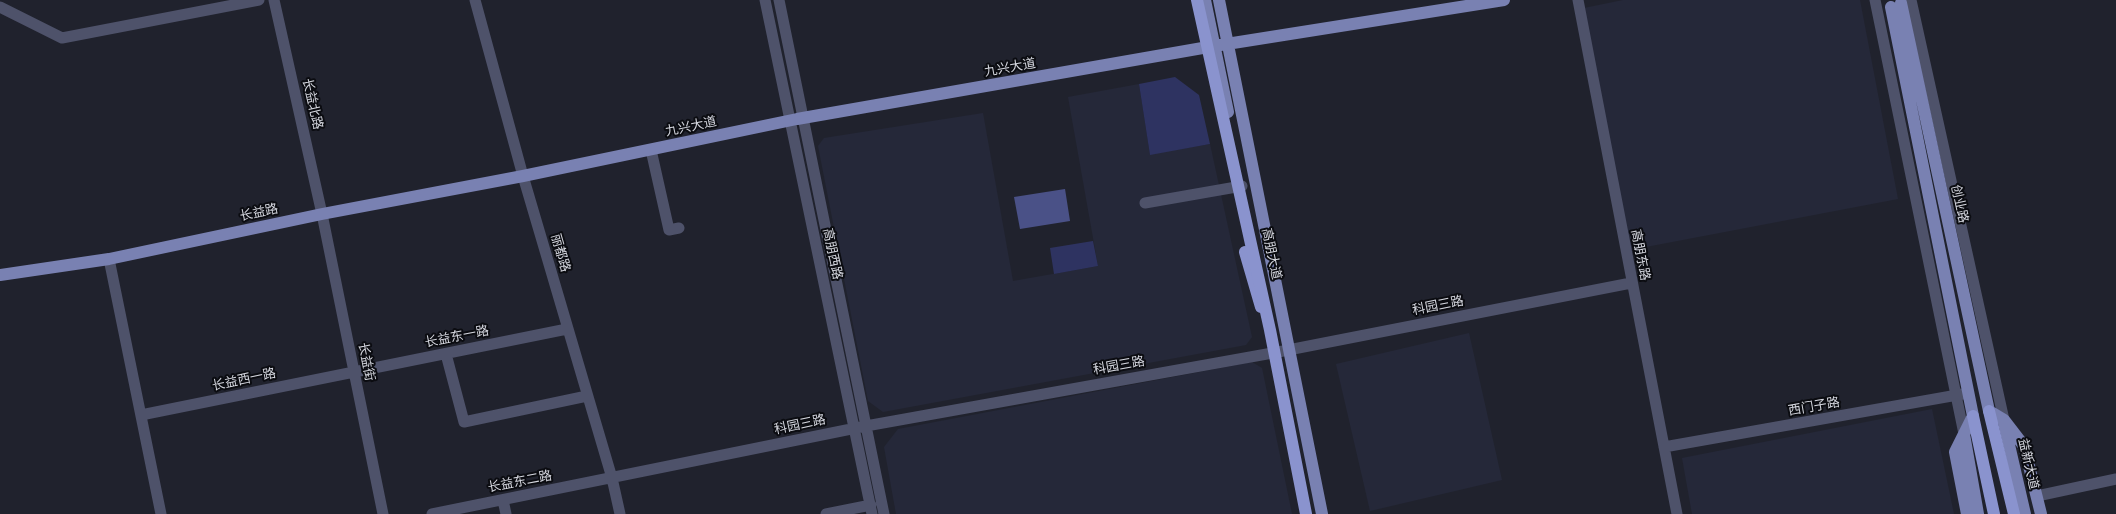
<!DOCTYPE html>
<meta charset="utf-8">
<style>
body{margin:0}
canvas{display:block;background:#20222d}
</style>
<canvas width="2116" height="514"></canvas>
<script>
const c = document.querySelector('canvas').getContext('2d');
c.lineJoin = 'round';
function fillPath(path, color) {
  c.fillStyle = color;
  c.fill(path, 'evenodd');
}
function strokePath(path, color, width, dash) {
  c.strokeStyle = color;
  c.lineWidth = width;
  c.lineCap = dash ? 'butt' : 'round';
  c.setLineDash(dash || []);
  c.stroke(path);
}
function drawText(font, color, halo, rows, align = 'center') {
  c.font = font + ' "Space Grotesk","Noto Sans SC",sans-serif';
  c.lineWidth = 4;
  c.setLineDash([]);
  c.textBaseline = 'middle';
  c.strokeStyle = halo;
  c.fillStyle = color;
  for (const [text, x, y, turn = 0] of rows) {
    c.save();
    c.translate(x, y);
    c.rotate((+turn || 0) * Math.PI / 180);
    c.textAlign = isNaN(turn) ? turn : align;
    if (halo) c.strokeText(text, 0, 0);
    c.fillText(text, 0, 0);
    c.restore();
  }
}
fillPath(new Path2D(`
 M1623,0H1860L1898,199L1630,250L1584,8Z
 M1139,84L1150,154L1210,144L1252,337L1246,345L883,412L868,401L818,146L824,138L983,113L1013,281L1098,266L1068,97Z
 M1469,333L1502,480L1370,511L1336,364Z
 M1252,362L1262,368L1292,514H896L884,447L898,429Z
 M1932,409L1954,514H1692L1682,458Z`), '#252839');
fillPath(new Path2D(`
 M1175,77L1199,95L1210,144L1150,155L1139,84Z
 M1093,241L1098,266L1054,274L1050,248Z`), '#2e3361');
fillPath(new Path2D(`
 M1065,189L1070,221L1020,229L1014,197Z`), '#4a5187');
strokePath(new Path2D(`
 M274,0L322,214L383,514
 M475,0L523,176L612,478L620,514
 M765,0L872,514
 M779,0L884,514
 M1578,0L1677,514
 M1875,0L1964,434
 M1911,0L2004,420
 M0,7L62,38L259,0
 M651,150L669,230L679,228
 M1145,203L1242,186
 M109,259L161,514
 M446,354L464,422L587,396
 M141,415L567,329
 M1664,447L1963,394
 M2037,496L2116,479
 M503,500L506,514
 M432,514L866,426L1278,352L1631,283
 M826,514L871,505`), '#4e526a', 11);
strokePath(new Path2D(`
 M1205,0L1228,112
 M1219,0L1322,514
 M1901,3L1989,411L2004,420L2024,446L2041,514
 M1891,7L1973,416L1955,452L1967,514
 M0,275L109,259L322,214L523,176L797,119L1214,46L1504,0
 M2004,423L2025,514
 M1964,434L1978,514`), '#7981b2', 12);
strokePath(new Path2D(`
 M1245,252L1261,307
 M1989,411L2014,514
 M1973,416L1994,514`), '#8a93ce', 12);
strokePath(new Path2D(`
 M1197,0L1270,330L1306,514`), '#8a93ce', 12);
drawText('13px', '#d4d6de', '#0b0c11', [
 ["九兴大道",1010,68,-10],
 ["长益北路",312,104,77],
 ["九兴大道",691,127,-12],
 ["创业路",1959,204,78],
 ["长益路",259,213,-12],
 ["丽都路",560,253,74],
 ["高朋西路",832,254,78],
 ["高朋大道",1271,254,78],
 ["高朋东路",1640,255,79],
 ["科园三路",1438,306,-11],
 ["长益东一路",457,337,-11],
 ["长益街",366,362,79],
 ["科园三路",1119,366,-10],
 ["长益西一路",244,380,-12],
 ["西门子路",1814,407,-10],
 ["科园三路",800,425,-12],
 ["益新大道",2028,464,77],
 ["长益东二路",520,482,-11]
]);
</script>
